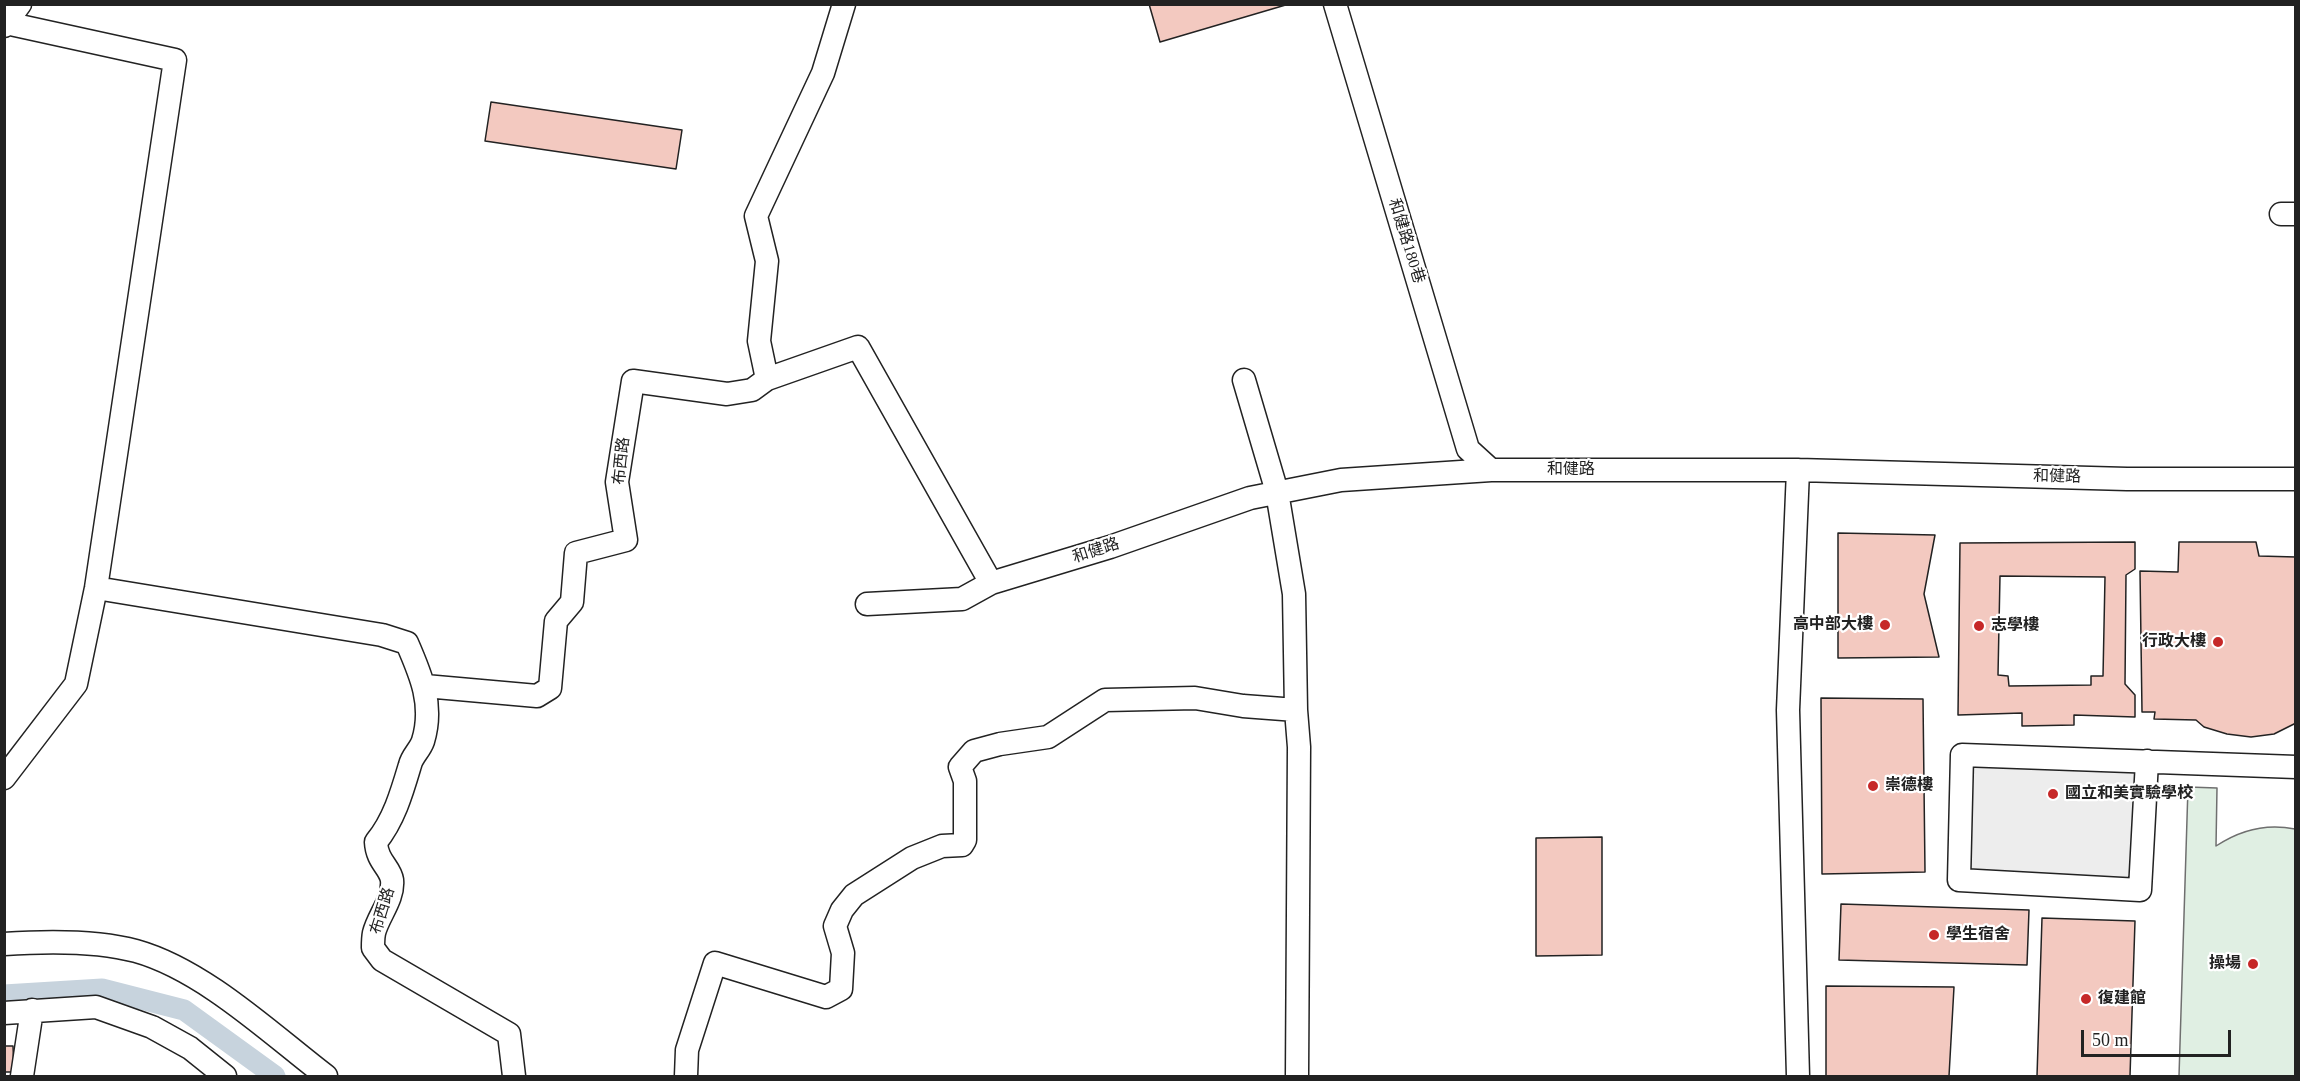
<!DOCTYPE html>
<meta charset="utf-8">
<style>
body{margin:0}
#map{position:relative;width:2300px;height:1081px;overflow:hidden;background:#fff;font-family:"Times New Roman",serif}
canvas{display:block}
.frame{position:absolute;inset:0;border:6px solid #222;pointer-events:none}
.scale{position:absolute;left:2081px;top:1030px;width:150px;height:27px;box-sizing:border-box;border:3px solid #222;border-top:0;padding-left:8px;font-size:18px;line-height:21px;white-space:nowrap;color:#222;-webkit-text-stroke:4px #fff;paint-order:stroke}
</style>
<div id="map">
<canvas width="2300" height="1081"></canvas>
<div class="frame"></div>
<div class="scale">50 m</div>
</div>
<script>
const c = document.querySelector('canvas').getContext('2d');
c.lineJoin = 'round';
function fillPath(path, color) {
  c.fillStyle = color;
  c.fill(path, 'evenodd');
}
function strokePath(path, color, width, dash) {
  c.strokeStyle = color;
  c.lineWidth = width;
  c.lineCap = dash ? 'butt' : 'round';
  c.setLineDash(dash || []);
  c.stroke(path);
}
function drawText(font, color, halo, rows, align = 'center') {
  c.font = font + ' "Times New Roman","Noto Sans TC",serif';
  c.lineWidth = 4.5;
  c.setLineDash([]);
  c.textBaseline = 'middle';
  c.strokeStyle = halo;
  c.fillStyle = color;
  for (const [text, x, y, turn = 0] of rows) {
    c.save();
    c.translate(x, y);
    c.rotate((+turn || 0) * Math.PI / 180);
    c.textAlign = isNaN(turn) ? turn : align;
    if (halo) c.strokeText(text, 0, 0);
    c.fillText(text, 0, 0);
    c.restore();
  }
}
const green = new Path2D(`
 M2188,787L2217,788L2216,846C2240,830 2266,823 2295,829V1076H2179Z`);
fillPath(green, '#e0efe3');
strokePath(green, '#6f6f6f', 1.5);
const parking = new Path2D(`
 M1962,755L2147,761L2140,890L1959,880Z`);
fillPath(parking, '#ededed');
strokePath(parking, '#6f6f6f', 1.5);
strokePath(new Path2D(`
 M4,995L102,989L184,1010L275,1076`), '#c7d3dd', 21);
const building = new Path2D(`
 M1149,4H1289L1160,42Z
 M491,102L682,130L676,169L485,141Z
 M1838,533L1935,535L1924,594L1939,657L1838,658Z
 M2135,542V569L2126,575L2125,684L2135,695V717L2074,715V725L2022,726V713L1958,715L1960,543ZM2000,576L2105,577L2103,676H2091V685L2009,686L2008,676L1998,675Z
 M2179,542H2256L2259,556L2296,557V723L2274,734L2251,737L2227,734L2204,727L2196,720L2154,719L2155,712H2142L2140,571L2178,572Z
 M1821,698L1923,699L1925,872L1822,874Z
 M1602,837V955L1536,956V838Z
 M1841,904L2029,910L2027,965L1839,960Z
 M2042,918L2135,921L2130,1076H2037Z
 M1826,986L1954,987L1949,1076H1826Z
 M4,1046H13L14,1072H4Z`);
fillPath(building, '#f3c9c0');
strokePath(building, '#222', 1.5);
const minor = new Path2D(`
 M844,4L823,73L756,216L767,261L759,341L767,379L858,347L991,583
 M1335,4L1468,449L1491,470
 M4,26L20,4
 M2281,214H2296
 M1244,380L1277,492L1294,594L1296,710L1299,747L1297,1076
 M1798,470L1788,710L1798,1076
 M96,588L382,635L407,643C421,675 434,705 423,741C420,750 412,756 410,765C402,792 394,820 376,842C377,862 390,867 392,880C394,899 378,916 374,933C373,938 373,943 373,948L382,960L509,1034L514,1076
 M867,604L962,599L991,583L1110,547L1250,498L1341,480L1491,470H1798L2127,479H2296
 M425,686L537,696L550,688L556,621L572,602L576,553L626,540L617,482L633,381L727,394L752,390L767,379
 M2147,761L2140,890L1959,880L1962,755L2296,767
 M4,778L76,684L96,588L175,60L6,23
 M4,944C47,941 95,940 136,951C204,970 271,1034 326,1076
 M4,1013L96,1007L152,1027L190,1048L225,1076
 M22,1076L32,1010
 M686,1076L687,1050L715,963L826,997L841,989L843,953L835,926L842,910L854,895L912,858L942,846L962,845L965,840V781L960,767L974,751L1000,744L1048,737L1105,700L1195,698L1243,706L1296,710`);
strokePath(minor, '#222', 25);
strokePath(minor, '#fff', 22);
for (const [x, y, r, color] of [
 [1885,625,6,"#c62828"],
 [1979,626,6,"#c62828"],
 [2218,642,6,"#c62828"],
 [1873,786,6,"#c62828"],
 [2053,794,6,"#c62828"],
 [1934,935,6,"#c62828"],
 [2253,964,6,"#c62828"],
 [2086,999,6,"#c62828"]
]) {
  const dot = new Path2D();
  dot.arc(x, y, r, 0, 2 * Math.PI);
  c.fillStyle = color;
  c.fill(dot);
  strokePath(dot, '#fff', 2);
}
drawText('16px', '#222', '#fff', [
 ["和健路180巷",1406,241,73],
 ["布西路",622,461,-84],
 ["和健路",1571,470],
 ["和健路",2057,477,1],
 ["和健路",1096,551,-18],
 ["布西路",383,911,-73]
]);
drawText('bold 16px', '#222', '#fff', [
 ["高中部大樓",1873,625,"right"],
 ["志學樓",1991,626],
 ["行政大樓",2206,642,"right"],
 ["崇德樓",1885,786],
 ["國立和美實驗學校",2065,794],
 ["學生宿舍",1946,935],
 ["操場",2241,964,"right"],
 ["復建館",2098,999]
], 'left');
</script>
